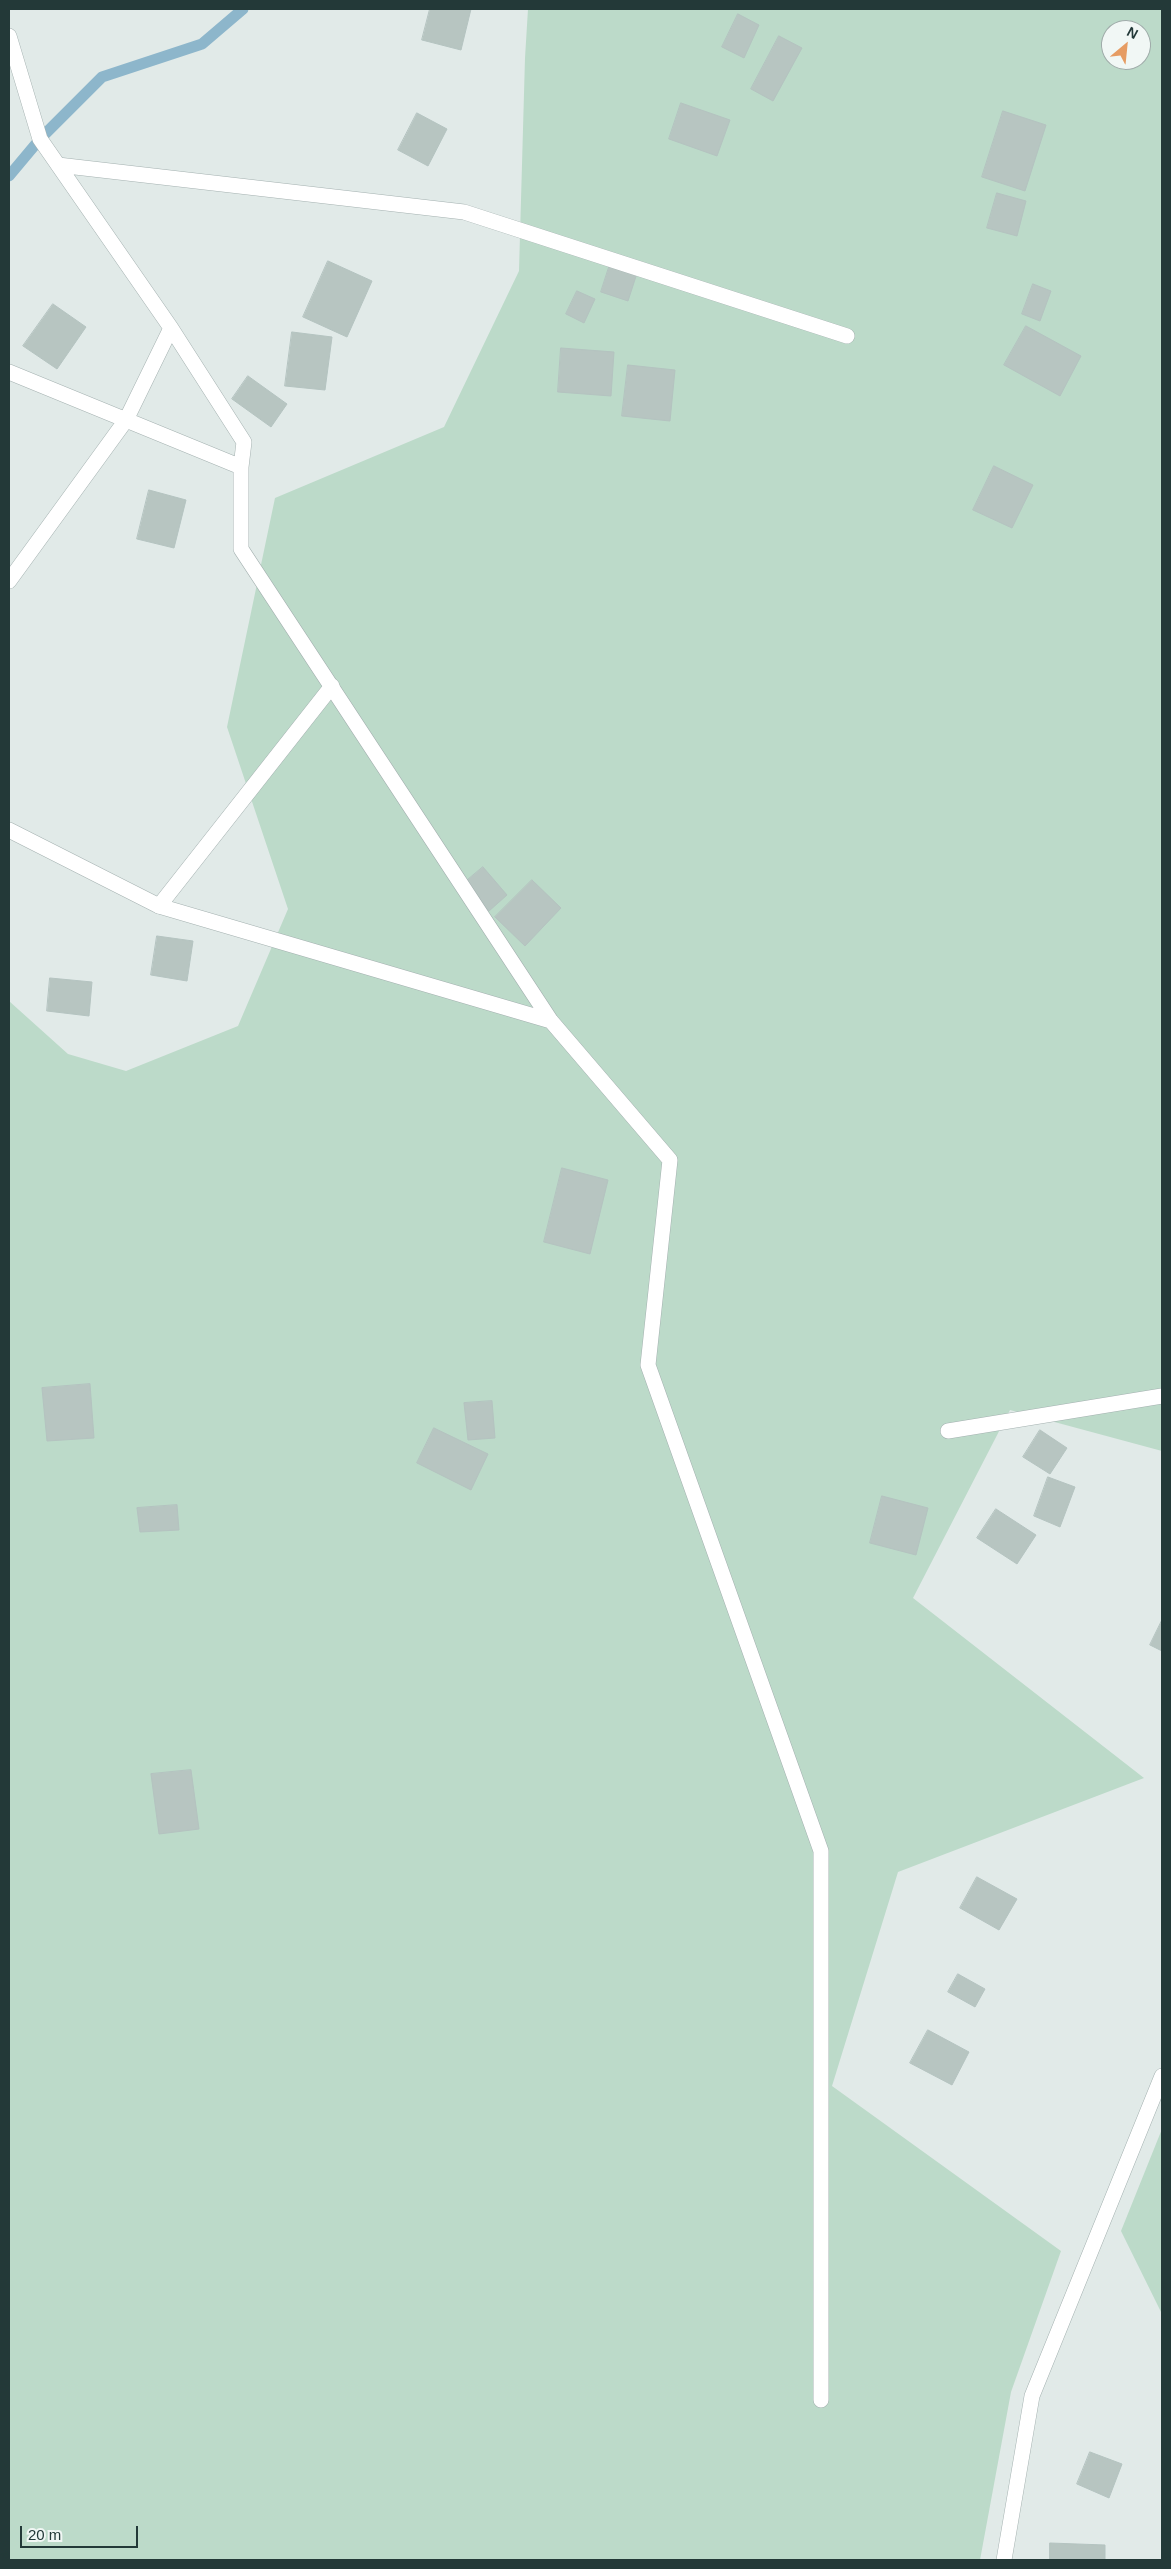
<!DOCTYPE html>
<style>
body{margin:0}
#map{position:relative;width:1171px;height:2569px;overflow:hidden;background:#e1eae8;font-family:Helvetica,sans-serif}
canvas{display:block}
.frame{position:absolute;inset:0;border:10px solid #233938;pointer-events:none}
.north{position:absolute;left:1101px;top:20px;width:50px;height:50px;box-sizing:border-box;background:#f1f7f5;border:1px solid #9faba9;border-radius:50%;rotate:28deg;font-size:14px;font-weight:700;line-height:20px;text-align:center;color:#233938}
.north::after{content:'';display:block;margin:auto;width:18px;height:22px;background:#e69c63;clip-path:polygon(50% 0,100% 100%,50% 72%,0 100%)}
.scale{position:absolute;left:20px;top:2526px;width:118px;height:22px;box-sizing:border-box;border:2px solid #233938;border-top:0;padding-left:6px;font-size:15px;line-height:18px;white-space:nowrap;color:#233938;-webkit-text-stroke:4px #f1f7f5;paint-order:stroke}
</style>
<div id="map">
<canvas width="1171" height="2569"></canvas>
<div class="frame"></div>
<div class="north">N</div>
<div class="scale">20 m</div>
</div>
<script>
const c = document.querySelector('canvas').getContext('2d');
c.lineJoin = 'round';
function fillPath(path, color) {
  c.fillStyle = color;
  c.fill(path, 'evenodd');
}
function strokePath(path, color, width, dash) {
  c.strokeStyle = color;
  c.lineWidth = width;
  c.lineCap = dash ? 'butt' : 'round';
  c.setLineDash(dash || []);
  c.stroke(path);
}
fillPath(new Path2D(`
 M528,9H1162V1451L1010,1410L913,1598L1144,1778L898,1872L832,2086L1061,2251L1011,2392L980,2560H9V1001L68,1054L126,1071L238,1026L288,909L227,727L275,498L444,427L519,271L525,58ZM1111,30H1141V60H1111Z
 M1162,2129V2314L1121,2231Z`), '#bcdac9');
strokePath(new Path2D(`
 M9,176L40,139L102,77L202,44L243,9`), '#8db6cb', 11);
const building = new Path2D(`
 M430,9H471L461,50L422,40Z
 M738,14L759,25L744,58L722,47Z
 M779,36L802,48L773,101L751,89Z
 M681,103L730,120L717,156L669,139Z
 M1003,111L1046,125L1025,191L982,177Z
 M417,113L447,129L428,166L398,150Z
 M997,193L1026,201L1017,236L987,228Z
 M612,258L639,267L628,301L601,292Z
 M328,261L372,281L347,337L303,317Z
 M1033,284L1051,291L1040,321L1022,314Z
 M577,291L595,299L584,323L566,314Z
 M53,304L86,327L57,369L23,346Z
 M1026,326L1081,356L1060,396L1004,365Z
 M292,332L332,337L325,390L285,386Z
 M561,348L614,352L611,396L558,392Z
 M628,365L675,370L670,421L622,416Z
 M248,376L287,404L271,427L232,399Z
 M994,466L1033,485L1012,528L973,510Z
 M149,490L186,500L174,548L137,539Z
 M483,867L507,895L489,911L464,883Z
 M532,880L561,908L525,946L495,917Z
 M157,936L193,941L187,981L151,975Z
 M50,978L92,982L89,1016L47,1011Z
 M562,1168L608,1180L590,1254L544,1242Z
 M90,1384L94,1438L47,1441L42,1388Z
 M492,1401L495,1438L468,1440L464,1403Z
 M434,1428L488,1454L471,1490L417,1463Z
 M1040,1430L1067,1448L1050,1474L1023,1457Z
 M1048,1477L1075,1487L1060,1527L1034,1516Z
 M882,1496L928,1508L916,1555L870,1543Z
 M177,1505L179,1530L140,1532L137,1508Z
 M996,1509L1036,1535L1017,1564L977,1538Z
 M1162,1620V1651L1150,1645Z
 M191,1770L199,1829L159,1834L151,1774Z
 M977,1877L1017,1899L999,1930L960,1908Z
 M958,1974L985,1989L975,2007L948,1992Z
 M928,2030L969,2052L952,2085L910,2063Z
 M1090,2452L1122,2464L1109,2498L1077,2484Z
 M1050,2543L1105,2545V2560H1050Z`);
fillPath(building, '#b7c5c1');
strokePath(building, '#b4c3c0', 1);
const lane = new Path2D(`
 M159,906L332,686
 M948,1431L1162,1396`);
const street = new Path2D(`
 M9,36L40,139L171,328L244,442L241,467V549L551,1021L670,1160L648,1365L821,1851V2400
 M58,165L464,212L847,336
 M9,372L241,467
 M9,581L126,420L171,328
 M9,830L159,906L551,1021
 M1004,2560L1032,2396L1162,2076`);
strokePath(lane, '#a4b1b0', 16);
strokePath(street, '#a4b1b0', 16);
strokePath(lane, '#fff', 15);
strokePath(street, '#fff', 15);
</script>
